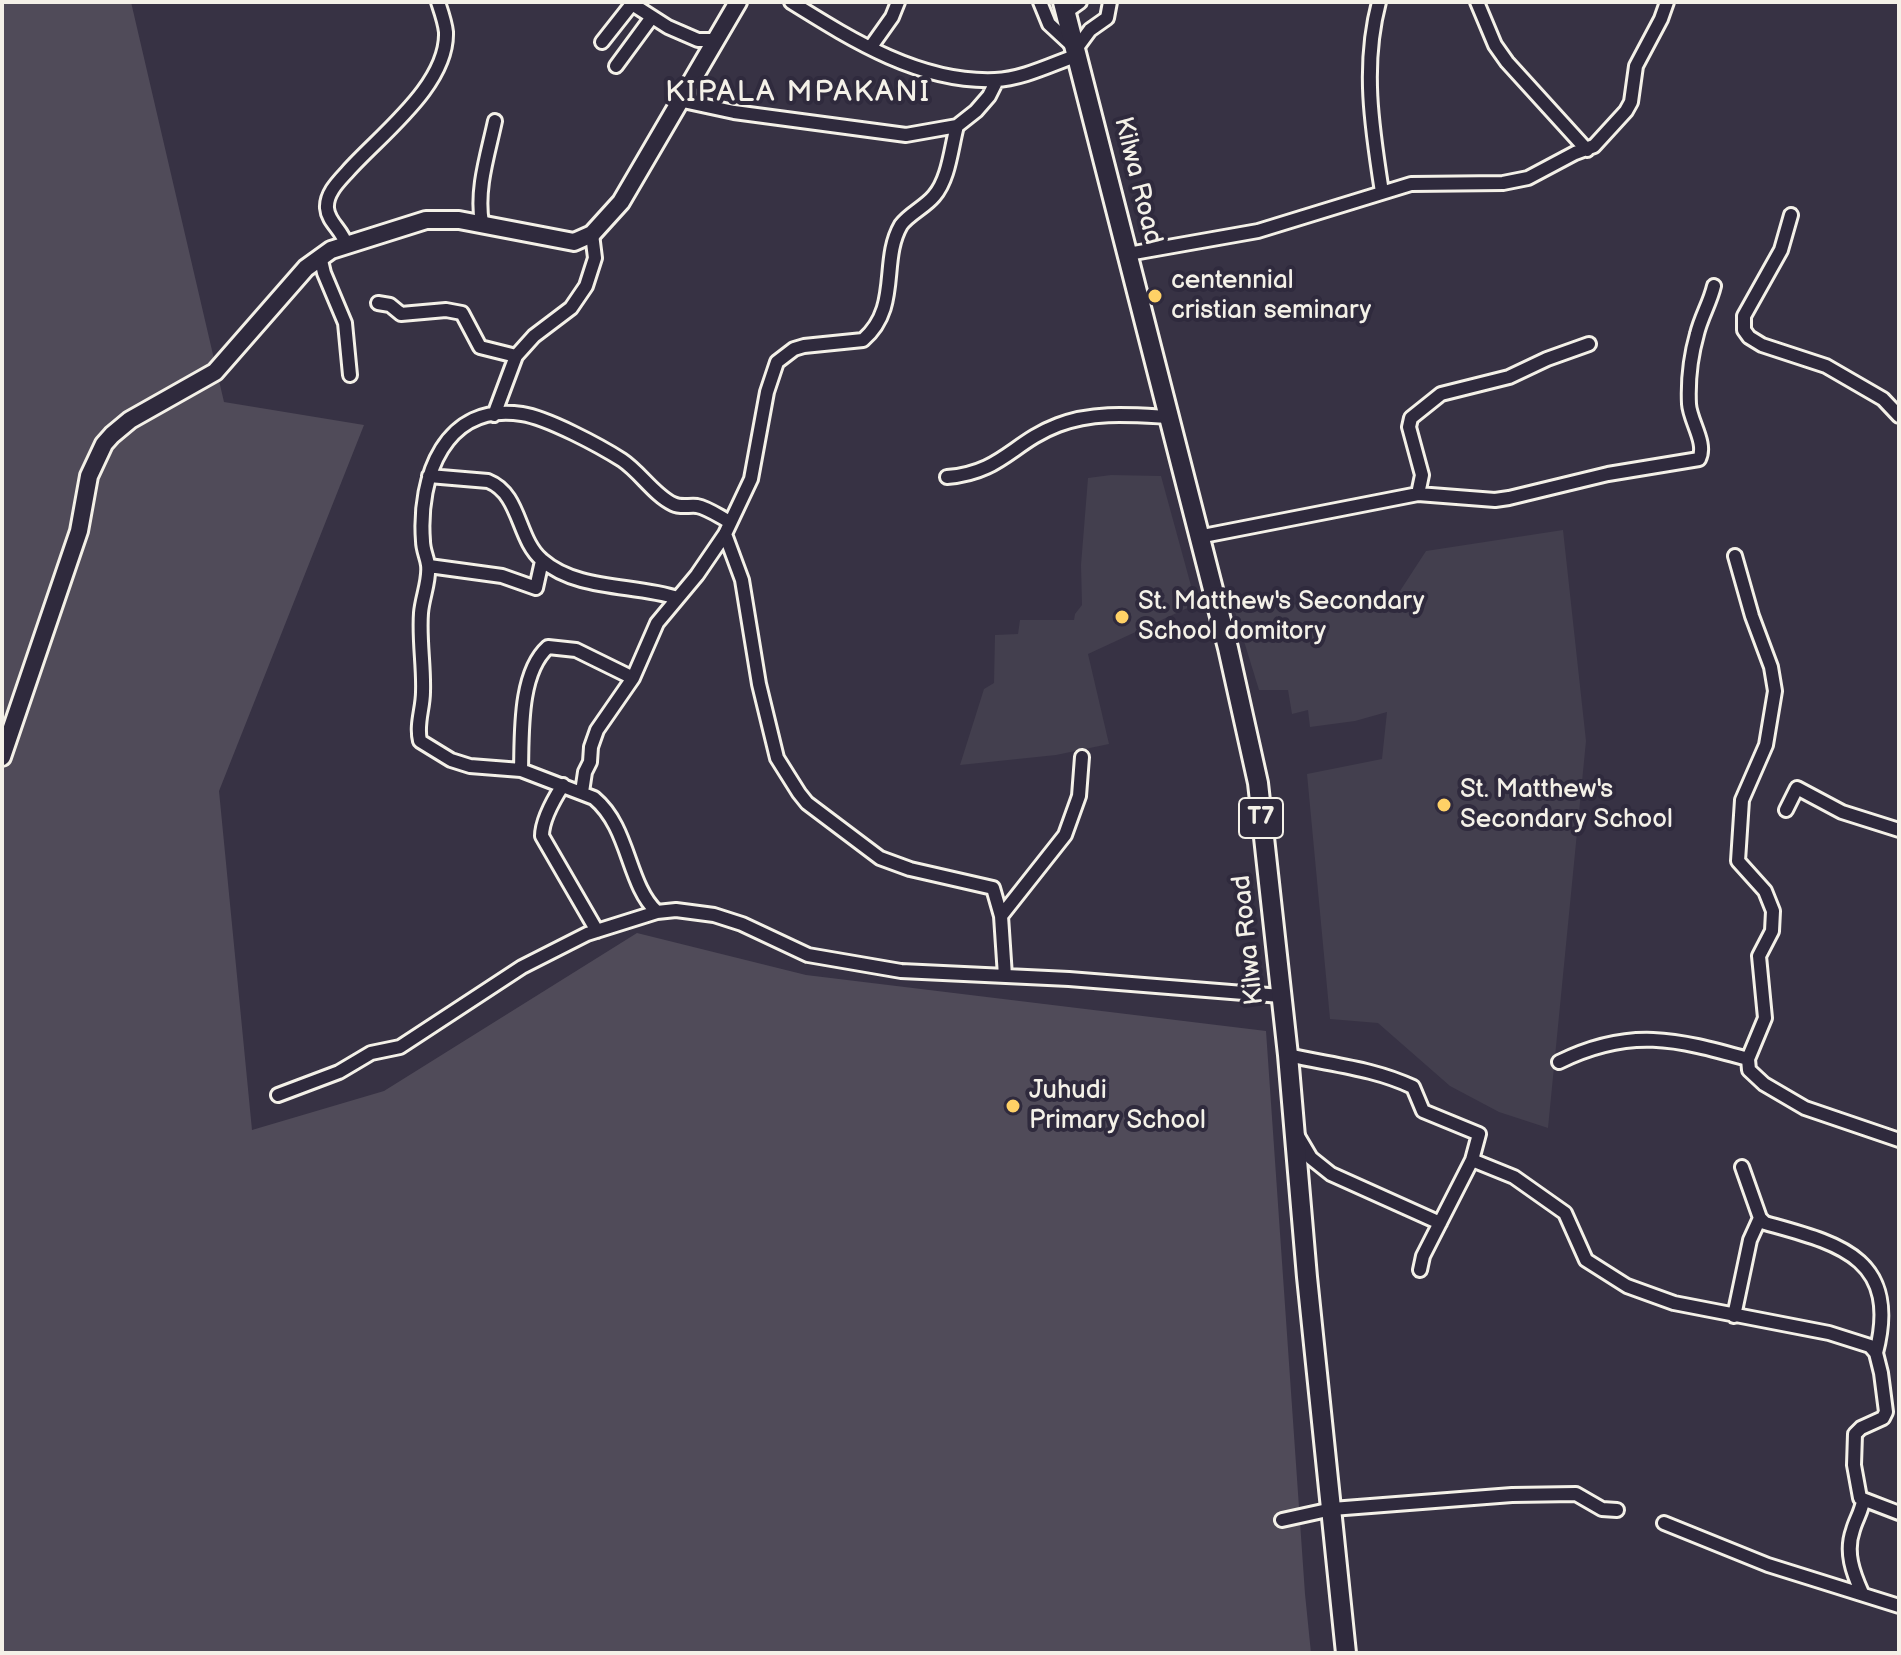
<!DOCTYPE html>
<style>
body{margin:0}
#map{position:relative;width:1901px;height:1655px;overflow:hidden;background:#373244;font-family:"Balsamiq Sans",sans-serif}
canvas{display:block}
.frame{position:absolute;inset:0;border:4px solid #f4f1e8;pointer-events:none}
</style>
<div id="map">
<canvas width="1901" height="1655"></canvas>
<div class="frame"></div>
</div>
<script>
const c = document.querySelector('canvas').getContext('2d');
c.lineJoin = 'round';
function fillPath(path, color) {
  c.fillStyle = color;
  c.fill(path, 'evenodd');
}
function strokePath(path, color, width, dash) {
  c.strokeStyle = color;
  c.lineWidth = width;
  c.lineCap = dash ? 'butt' : 'round';
  c.setLineDash(dash || []);
  c.stroke(path);
}
function drawText(font, color, halo, rows, align = 'center') {
  c.font = font + ' "Balsamiq Sans",sans-serif';
  c.lineWidth = 8;
  c.setLineDash([]);
  c.textBaseline = 'middle';
  c.strokeStyle = halo;
  c.fillStyle = color;
  for (const [text, x, y, turn = 0] of rows) {
    c.save();
    c.translate(x, y);
    c.rotate((+turn || 0) * Math.PI / 180);
    c.textAlign = isNaN(turn) ? turn : align;
    if (halo) c.strokeText(text, 0, 0);
    c.fillText(text, 0, 0);
    c.restore();
  }
}
fillPath(new Path2D(`
 M1111,475L1161,476L1196,604L1088,654L1109,744L1056,755L960,765L984,689L994,683L995,635L1018,634L1020,620H1074L1075,614L1082,605L1081,565L1088,478Z
 M1563,530L1586,741L1548,1128L1499,1112L1450,1086L1378,1023L1330,1019L1307,774L1382,759L1387,712L1355,721L1310,727L1308,710L1292,714L1288,690H1259L1235,612L1400,591L1426,551Z`), '#433f4e');
fillPath(new Path2D(`
 M2,2H131L224,402L364,425L219,791L252,1130L384,1091L637,933L806,975L1266,1031L1305,1594L1311,1653H2Z`), '#504b59');
const minor = new Path2D(`
 M791,2C852,40 920,83 995,80C1023,79 1052,64 1078,55
 M1040,2L1049,24L1076,49L1090,30L1107,18L1110,2
 M1379,2C1362,66 1372,128 1382,192
 M1477,2L1495,45L1507,62L1587,150
 M1066,12L1080,2
 M602,42L632,4L668,27L698,40H717
 M870,48L892,17L898,2
 M616,66L652,17
 M683,101L734,112L906,135L957,126L976,111L989,96L997,80
 M1791,215L1781,250L1744,316V330L1749,337L1762,345L1826,366L1883,399L1899,416
 M482,223C476,189 488,154 495,121
 M346,245C343,230 328,223 327,208C326,193 339,181 348,171C380,135 448,85 446,32C445,22 441,11 438,2
 M1128,254L1258,231L1411,184L1503,183L1528,178L1575,153L1594,146L1626,111L1631,102L1636,66L1661,19L1667,2
 M320,256L324,273L345,323L350,375
 M378,303L390,305L401,314L446,310L462,313L480,347L516,356
 M494,415L516,356L534,336L571,308L586,286L595,258L592,234
 M429,476L488,481C521,494 517,539 542,560C577,591 635,584 677,598
 M947,477C1001,473 1013,442 1058,425C1094,411 1133,415 1170,417
 M1418,494L1422,475L1409,427L1411,418L1441,394L1509,377L1547,359L1589,344
 M725,534L742,580L759,684L777,758L799,793L807,803L880,858L910,869L993,888L1001,916L1005,976
 M1198,537L1418,494L1495,500L1509,498L1608,474L1699,459C1707,443 1690,421 1689,404C1688,382 1691,355 1697,334C1701,317 1710,303 1714,286
 M1735,556L1752,616L1771,667L1775,691L1766,745L1742,800L1738,861L1765,891L1773,911L1772,931L1759,956L1765,1018L1748,1059L1749,1070L1764,1084L1805,1108L1899,1140
 M429,566L502,576L536,588L542,561
 M521,770C522,734 519,673 548,647L576,650L633,678
 M563,785C554,799 542,820 542,836L597,931
 M582,792L585,772L590,762L591,747L597,730L633,678L657,623L697,575L725,534L751,479L767,392L777,362L794,349L804,346L863,340C901,307 880,261 901,225C909,214 925,207 934,196C949,179 951,148 957,126
 M1786,810L1797,788L1842,812L1899,830
 M657,912C627,884 630,828 594,798L521,770L470,766L451,760L420,741C416,724 423,709 423,692C424,666 419,640 421,613C422,598 430,580 428,565C427,557 423,550 423,541C418,477 445,402 522,414C548,418 600,446 622,460C640,472 654,495 673,504C681,508 689,505 697,506C708,508 720,517 730,522
 M1001,916L1065,835L1079,796L1082,757
 M1288,1055C1331,1065 1373,1068 1413,1087L1423,1111L1479,1134L1472,1160L1423,1256L1420,1270
 M1559,1062C1630,1027 1676,1039 1748,1059
 M278,1095L339,1072L371,1053L400,1047L522,967L587,934L657,912L676,910L714,915L742,924L808,955L901,971L1069,979L1281,996
 M1298,1136L1311,1158L1331,1174L1440,1223
 M1472,1160L1514,1177L1565,1213L1586,1260L1627,1286L1674,1303L1829,1333L1870,1346L1876,1353L1881,1373L1886,1412L1883,1418L1861,1428L1855,1434L1854,1465L1860,1498L1899,1513
 M1742,1167L1760,1218L1765,1223C1836,1243 1901,1256 1876,1353
 M1734,1316L1750,1240L1760,1218
 M1282,1520L1332,1509L1512,1495L1576,1494L1602,1509L1617,1510
 M1664,1523L1768,1565L1899,1606
 M1862,1593C1853,1573 1845,1552 1853,1530C1856,1519 1862,1511 1863,1500`);
const major = new Path2D(`
 M2,757L79,531L89,476L104,444L112,435L130,420L215,372L306,268L331,250L426,220H459L574,242L592,234L621,202L738,2`);
const highway = new Path2D(`
 M1063,2L1228,648L1258,783L1288,1055L1307,1277L1346,1653`);
strokePath(minor, '#f4f1e8', 18);
strokePath(major, '#f4f1e8', 22);
strokePath(highway, '#f4f1e8', 24);
strokePath(minor, '#2f2a3d', 12);
strokePath(major, '#2f2a3d', 16);
strokePath(highway, '#2f2a3d', 18);
for (const [x, y, r, color] of [
 [1155,296,8,"#ffd166"],
 [1122,617,8,"#ffd166"],
 [1444,805,8,"#ffd166"],
 [1013,1106,8,"#ffd166"]
]) {
  const dot = new Path2D();
  dot.arc(x, y, r, 0, 2 * Math.PI);
  c.fillStyle = color;
  c.fill(dot);
  strokePath(dot, '#2f2a3d', 3);
}
for (const [x, y, w] of [
 [1261,818,44]
]) {
  const box = new Path2D();
  box.roundRect(x - w / 2, y - 20, w, 40, 6);
  c.fillStyle = '#2f2a3d';
  c.fill(box);
  strokePath(box, '#f4f1e8', 2);
}
drawText('bold 24px', '#f4f1e8', null, [
 ["T7",1261,818]
]);
drawText('26px', '#f4f1e8', '#2f2a3d', [
 ["Kilwa Road",1137,181,76],
 ["Kilwa Road",1249,940,-96]
]);
drawText('26px', '#f4f1e8', '#2f2a3d', [
 ["centennial",1171,281],
 ["cristian seminary",1171,311],
 ["St. Matthew's Secondary",1138,602],
 ["School domitory",1138,632],
 ["St. Matthew's",1460,790],
 ["Secondary School",1460,820],
 ["Juhudi",1029,1091],
 ["Primary School",1029,1121]
], 'left');
c.letterSpacing = '2px';
drawText('30px', '#f4f1e8', '#2f2a3d', [
 ["KIPALA MPAKANI",798,93]
]);
c.letterSpacing = '0px';
</script>
